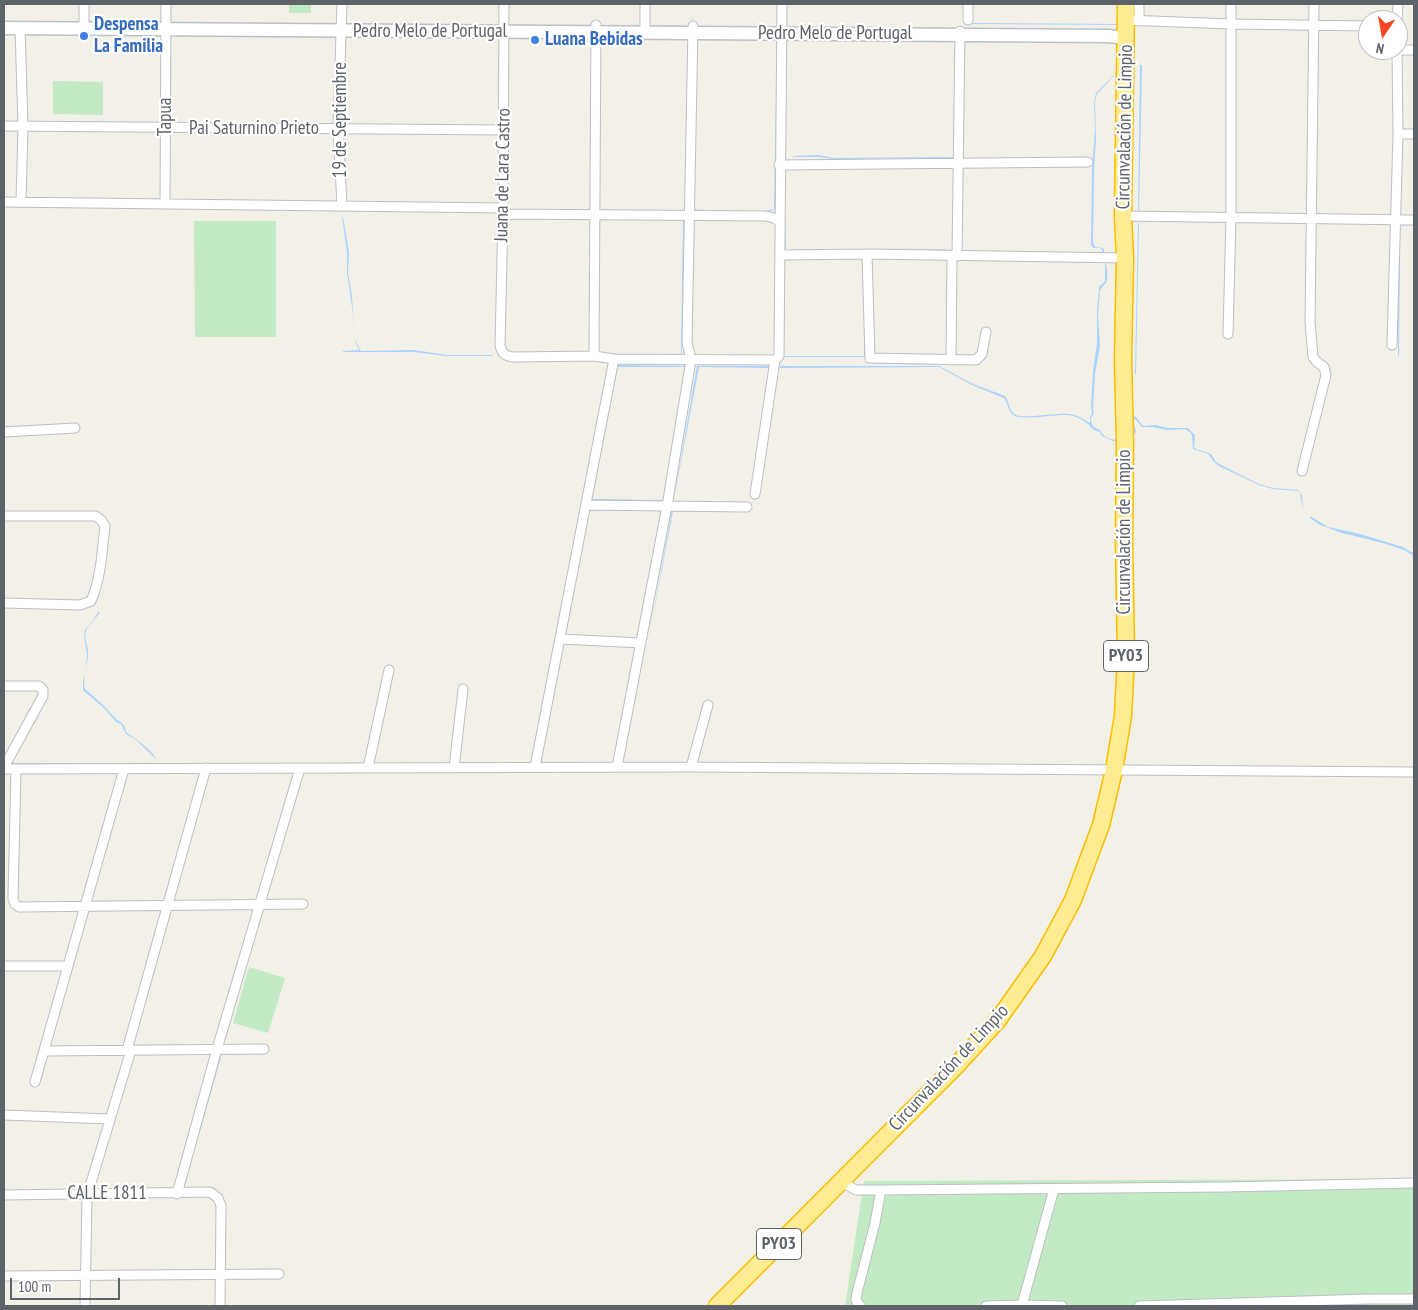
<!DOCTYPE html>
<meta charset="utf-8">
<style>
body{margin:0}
#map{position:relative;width:1418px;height:1310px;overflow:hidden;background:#f2f0e7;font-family:"PT Sans Narrow",sans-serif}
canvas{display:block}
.frame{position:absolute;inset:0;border:5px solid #5e6269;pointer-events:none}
.north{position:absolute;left:1358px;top:10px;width:50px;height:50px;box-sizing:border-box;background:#fff;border:1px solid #bfc0c3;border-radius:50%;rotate:192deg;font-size:14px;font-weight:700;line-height:20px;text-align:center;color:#5e6269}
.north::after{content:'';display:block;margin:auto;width:18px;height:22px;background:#fa4525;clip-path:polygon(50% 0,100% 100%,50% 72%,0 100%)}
.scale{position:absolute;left:10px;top:1278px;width:110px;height:22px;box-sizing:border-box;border:2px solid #5e6269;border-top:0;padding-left:6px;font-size:15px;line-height:18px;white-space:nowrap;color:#5e6269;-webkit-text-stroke:4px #fff;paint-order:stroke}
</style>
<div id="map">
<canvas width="1418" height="1310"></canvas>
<div class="frame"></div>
<div class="north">N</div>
<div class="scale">100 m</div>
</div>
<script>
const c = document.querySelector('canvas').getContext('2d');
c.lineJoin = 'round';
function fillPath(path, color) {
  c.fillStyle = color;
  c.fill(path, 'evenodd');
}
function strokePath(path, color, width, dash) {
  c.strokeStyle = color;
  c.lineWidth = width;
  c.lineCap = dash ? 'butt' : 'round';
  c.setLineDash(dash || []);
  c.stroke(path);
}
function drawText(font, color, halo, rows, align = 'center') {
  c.font = font + ' "PT Sans Narrow",sans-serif';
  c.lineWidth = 4.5;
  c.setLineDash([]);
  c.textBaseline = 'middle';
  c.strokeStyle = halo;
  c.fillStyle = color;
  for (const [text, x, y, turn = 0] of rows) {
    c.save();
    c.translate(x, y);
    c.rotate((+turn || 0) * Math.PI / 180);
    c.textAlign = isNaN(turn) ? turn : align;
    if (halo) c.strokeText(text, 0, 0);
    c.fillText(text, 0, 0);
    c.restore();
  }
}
fillPath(new Path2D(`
 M289,4H311V13H289Z
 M53,81L103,82V115L53,114Z
 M194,221H276V337H195Z
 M249,967L285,978L268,1033L233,1023Z
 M1414,1179V1306H845L864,1181Z`), '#c2ebc5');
fillPath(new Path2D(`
 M973,23L1123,24V25L973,24Z
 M777,40L775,209L769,212L697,211L694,207L698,211H765L774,209Z
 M1140,65H1142L1139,213H1138Z
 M1122,67L1097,94L1095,102L1096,139L1094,171L1093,242L1095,247L1103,248L1105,253L961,251L1094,253L1103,252L1101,248H1093L1091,244L1092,170L1095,129L1094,103L1096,93Z
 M818,155L834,158L953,157V158L834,159L818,157H792L796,156Z
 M954,206L953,251L893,248L876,251L785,249V217L786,249L875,250L893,248L952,250Z
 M342,217H343L349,252L348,273L352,296L355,340L361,351L414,350L447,355H493V356H446L414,352H343V351L359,350L355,341L353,314L347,273V252Z
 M683,220H684L682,357L681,356Z
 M1138,223H1139L1136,374H1135Z
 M1399,251H1400L1399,356H1398Z
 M785,260L784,356H864L865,260V357H783Z
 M1105,264H1106C1107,270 1109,279 1105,284C1103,286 1101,288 1100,291L1098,315L1100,346L1095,374L1093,410L1094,413L1091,418C1091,426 1093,427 1100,430C1104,438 1111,440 1119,440L1120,441H1113L1102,436L1100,432C1098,431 1095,431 1093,429C1091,428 1090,425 1088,424C1082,419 1074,415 1067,415C1054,414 1022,421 1013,415C1008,411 1008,403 1004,398L972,385L939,367L780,368V366H939L973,384L1005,396C1009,401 1009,410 1014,414C1021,420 1057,412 1068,414C1076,414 1083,419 1090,423V417L1092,413L1091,406L1093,371L1097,343V310L1099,290V287L1105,281Z
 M618,365L690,366L664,501L591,500V494ZM618,367H688L663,500L592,499Z
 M697,366H770L769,368L699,367L674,499Z
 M1134,416L1136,417L1142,425L1145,426L1155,425L1168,428H1188L1195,435L1194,447L1196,449L1211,454L1216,462L1221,465L1259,484L1273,488L1298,490L1302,495L1303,510L1300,493L1298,491L1273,489L1259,485L1219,466L1214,462L1208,454L1193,449L1192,436L1191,433L1185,429L1167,430L1153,427H1142L1135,419L1133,421L1136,432L1133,436L1132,434L1134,428L1132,422Z
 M672,510L742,511H673L649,638Z
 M1310,516L1328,527L1360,534L1403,547L1409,551L1414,553V556L1404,550L1386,544L1339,532L1326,527L1320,525L1310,518Z
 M98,612H100C96,619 88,625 86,631C83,638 89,647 88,654C88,665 82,681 85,689L102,704L117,720L121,722L125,727L126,732C137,740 151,749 157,760L136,740L126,734L121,724L116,722L105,709L83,690V681L86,671L87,654L84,636L85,630L94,619Z
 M12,763H353L11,764Z
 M220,1057H221L184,1187L225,1189L183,1188Z`), '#aad3ff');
const street = new Path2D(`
 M84,4V29
 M504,4L503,214L500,345C502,354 505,356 514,357L594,356L614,359L775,360L779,356L782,4
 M968,20V4
 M1126,20L1231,24L1368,26
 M1397,20L1398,4
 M1139,21V4
 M20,28L23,126L21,202
 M645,33V4
 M1398,50H1414
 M4,126L504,130
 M1398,134H1414
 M779,165L1088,162
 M4,202L503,208
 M165,204L166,4
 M342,206L338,126L342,4
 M503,214L766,216L774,218L780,222
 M1123,216L1414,220
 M867,254L870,358L976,360L982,354L986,332
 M780,255L867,254L1125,258
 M957,256L960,31
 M1228,334L1231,218V4
 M1392,345L1398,134L1397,50
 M594,356L596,25
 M951,360L952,256
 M4,432L75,428
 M1302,471L1326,375L1324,367L1317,362L1313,357L1310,322L1314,4
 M755,494L775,360
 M586,505L747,507
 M4,516H96L101,520L105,526C102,551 101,579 91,601L80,605L4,603
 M560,639L641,643
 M4,686H39L43,690V696L4,767
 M535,767L614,359
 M617,767L667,506L691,360L687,342L693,26
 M691,767L708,705
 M368,768L389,670
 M454,768L463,689
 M4,769L691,767L1414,772
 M16,769L13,899L15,904L19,907L303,904
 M4,966H68
 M127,1050L206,768
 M44,1051L264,1049
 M35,1082L124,769
 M4,1115L110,1119
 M841,1182L856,1190H881L1225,1187L1414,1183
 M177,1194L217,1049L300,768
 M4,1195L210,1192L218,1198L221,1206L220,1306
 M4,1276L279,1274
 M1022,1305L1054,1189
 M85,1306L87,1196L131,1050
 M860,1306L856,1300L857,1293L875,1223L881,1190
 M986,1306L1022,1305L1062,1306
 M1139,1306L1369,1299H1414`);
const secondary = new Path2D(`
 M4,28L1108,36L1126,38`);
const highway = new Path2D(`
 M717,1306L956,1066L998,1020L1043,956L1073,900L1101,825L1114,770L1123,716L1126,656L1124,540L1125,443L1123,359L1125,258L1123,216L1126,4`);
strokePath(street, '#bbbec3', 11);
strokePath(secondary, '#bcbfc6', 15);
strokePath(highway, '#f9be00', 19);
strokePath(street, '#fff', 9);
strokePath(secondary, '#fff', 12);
strokePath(highway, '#ffeb91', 16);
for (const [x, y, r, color] of [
 [84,36,5,"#3f7fe0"],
 [535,40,5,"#3f7fe0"]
]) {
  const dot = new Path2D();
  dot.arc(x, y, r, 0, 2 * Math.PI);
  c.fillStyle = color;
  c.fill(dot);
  strokePath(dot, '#fff', 2);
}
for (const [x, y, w] of [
 [1126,656,45],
 [779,1244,45]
]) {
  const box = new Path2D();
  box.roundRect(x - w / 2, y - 15.5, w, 31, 4);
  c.fillStyle = '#fff';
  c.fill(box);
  strokePath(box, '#5e6269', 1);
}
drawText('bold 18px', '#5e6269', null, [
 ["PY03",1126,656],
 ["PY03",779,1244]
]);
drawText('bold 19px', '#366cbe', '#fff', [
 ["Despensa",94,25],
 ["La Familia",94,47],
 ["Luana Bebidas",545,40]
], 'left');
drawText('19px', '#5e6269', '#fff', [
 ["Pedro Melo de Portugal",430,32],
 ["Pedro Melo de Portugal",835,34],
 ["Tapua",166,117,-90],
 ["19 de Septiembre",341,120,-90],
 ["Circunvalación de Limpio",1125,127,-89],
 ["Pai Saturnino Prieto",254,129],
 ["Juana de Lara Castro",503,175,-89],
 ["Circunvalación de Limpio",1125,532,-90],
 ["Circunvalación de Limpio",949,1068,-47],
 ["CALLE 1811",107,1194]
]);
</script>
